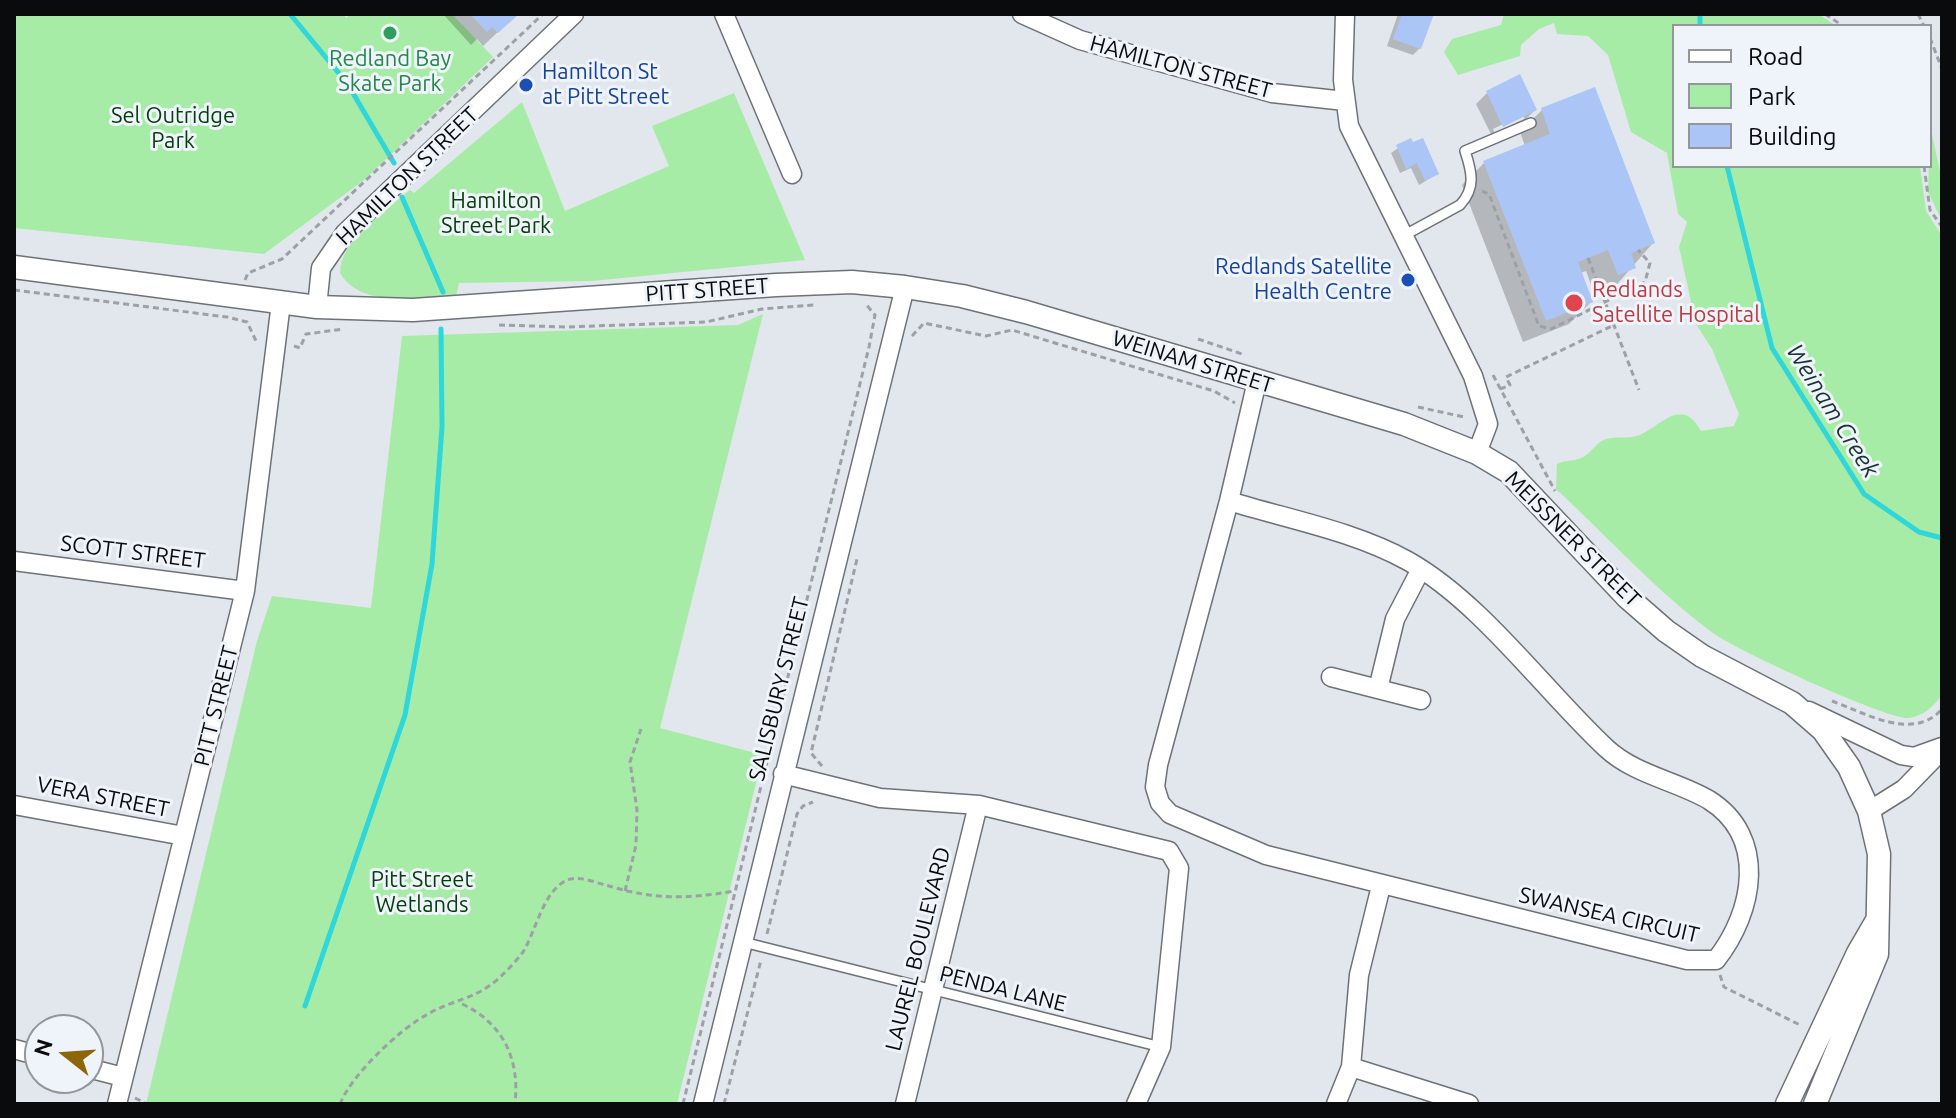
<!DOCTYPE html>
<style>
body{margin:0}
#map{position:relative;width:1956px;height:1118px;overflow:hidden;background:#e2e6ed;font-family:Ubuntu,sans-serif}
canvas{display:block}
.frame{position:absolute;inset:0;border:16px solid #0a0b0d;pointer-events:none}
.legend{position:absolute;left:1672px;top:24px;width:260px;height:144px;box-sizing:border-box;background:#eff3fa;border:2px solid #93969b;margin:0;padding:10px 14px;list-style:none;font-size:24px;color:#0a0b0d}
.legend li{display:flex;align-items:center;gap:16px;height:40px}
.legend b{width:40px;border:2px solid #93969b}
.north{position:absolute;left:24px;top:1014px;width:80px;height:80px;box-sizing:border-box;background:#eff3fa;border:2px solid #93969b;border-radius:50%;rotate:287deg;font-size:22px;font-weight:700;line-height:32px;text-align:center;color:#0a0b0d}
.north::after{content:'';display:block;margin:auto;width:28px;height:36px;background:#8c6608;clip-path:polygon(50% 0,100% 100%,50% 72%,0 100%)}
</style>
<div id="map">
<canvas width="1956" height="1118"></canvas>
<div class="frame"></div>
<ul class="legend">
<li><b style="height:10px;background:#fff"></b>Road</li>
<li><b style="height:22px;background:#a7eca6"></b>Park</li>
<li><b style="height:22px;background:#aac5f6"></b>Building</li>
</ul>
<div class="north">N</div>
</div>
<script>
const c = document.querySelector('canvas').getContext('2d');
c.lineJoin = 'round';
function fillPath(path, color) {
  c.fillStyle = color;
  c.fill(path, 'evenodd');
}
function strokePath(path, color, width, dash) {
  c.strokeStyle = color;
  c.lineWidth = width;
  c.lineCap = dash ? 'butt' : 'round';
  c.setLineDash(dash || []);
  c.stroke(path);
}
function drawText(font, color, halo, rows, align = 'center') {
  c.font = font + ' Ubuntu,sans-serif';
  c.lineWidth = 6;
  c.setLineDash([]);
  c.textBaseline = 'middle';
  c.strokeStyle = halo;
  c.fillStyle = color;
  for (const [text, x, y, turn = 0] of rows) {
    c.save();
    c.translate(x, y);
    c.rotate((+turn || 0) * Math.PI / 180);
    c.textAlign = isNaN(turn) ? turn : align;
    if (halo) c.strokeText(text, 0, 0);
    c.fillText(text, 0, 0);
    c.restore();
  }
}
fillPath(new Path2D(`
 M14,14H343L346,18L351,14H452L493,57L364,180L264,254L14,228Z
 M1504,14H1819L1836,26H1674V166H1920L1926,211L1942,236V694C1935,706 1923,716 1909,718C1889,721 1734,649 1713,633C1656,591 1608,537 1556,489L1557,464C1565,460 1573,461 1581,458C1591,454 1595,443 1606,439C1616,436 1627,439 1637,436C1659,429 1681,394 1701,431L1734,426L1739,414L1712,349L1696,324L1679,247L1687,222L1678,214L1667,153L1631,132L1608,55L1588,36L1557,34L1554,23L1539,29L1521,45L1520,56L1458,75L1444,52L1452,39L1501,25Z
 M734,93L805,260L592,281L459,283L456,296C421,299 360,308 340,273C340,240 387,209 410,190L414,193L522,102L565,211L669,166L652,126Z
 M1930,125L1942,181V221L1928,192Z
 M763,314L660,728L763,755L677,1104H146L257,641L272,596L371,608L402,336L738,325Z`), '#a7eca6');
fillPath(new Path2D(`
 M443,14H517L483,46L477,39L471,45Z
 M1398,14H1425L1420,48L1413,55L1387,46Z
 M1487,93L1535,110L1524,121L1492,136L1476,104ZM1524,114V119L1495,133L1493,129Z
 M1542,110L1653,243L1612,290L1595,296L1586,271L1580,273L1591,302L1569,324L1523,342L1462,185L1484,163L1525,146L1520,132Z
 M1410,140L1437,174L1419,185L1411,168L1400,173L1391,153Z`), '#0003');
strokePath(new Path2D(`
 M290,14L347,83L394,163
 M1700,14V26
 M1727,166L1772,348L1864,494L1919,532L1942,538
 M402,197L443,292
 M305,1006L405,715L432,564L442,427L441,329`), '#2fd6da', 5);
fillPath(new Path2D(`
 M470,14H519L498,33L492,27L487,32Z
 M1402,14H1434L1421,49L1393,39Z
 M1520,74L1537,110L1503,127L1486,91Z
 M1595,87L1655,243L1631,253L1636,268L1618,275L1608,250L1578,262L1593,302L1546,321L1483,161L1550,134L1541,108Z
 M1411,138L1413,142L1423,138L1439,174L1425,181L1417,163L1406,169L1396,145Z`), '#aac5f6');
const service = new Path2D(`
 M1403,236L1460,205C1476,188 1472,172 1465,151L1531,123
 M743,942L1161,1047`);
const minor = new Path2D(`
 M724,14L792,174
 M1022,14L1080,40L1272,93L1345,101
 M1345,14L1343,80L1349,126L1473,376L1488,424L1477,453
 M317,307L321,268L345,233L574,14
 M1229,501C1287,519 1354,531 1408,561C1481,602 1544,690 1606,748C1635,775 1677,781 1709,800C1768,837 1754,912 1716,960H1687L1266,855L1170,814L1160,803L1155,787L1158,765L1229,501L1257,381
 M14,561L245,591
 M1331,677L1421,700
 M1378,689L1395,619L1421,569
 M1809,711L1901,755L1914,757L1942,747
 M783,774L880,798L979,805L1169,851L1179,868L1161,1047L1136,1104
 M14,805L184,836
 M1869,811L1904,789L1942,750
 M14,1049L40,1056
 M1351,1067L1469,1104
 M88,1068L123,1077
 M117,1104L245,591L281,303
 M703,1104L905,287
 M905,1104L978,805
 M1336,1104L1351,1067L1359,975L1381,886`);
const tertiary = new Path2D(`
 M14,267L317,307L413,310L776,285L852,282L905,287L962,296L1026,312L1404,424L1477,453L1509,472L1627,597L1666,631L1702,656L1792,703L1823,730L1849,767L1869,811L1879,854L1877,954L1815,1104
 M1787,1104L1858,953L1876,922`);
strokePath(service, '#6e7278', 12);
strokePath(minor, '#6e7278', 21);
strokePath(tertiary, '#6e7278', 25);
strokePath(new Path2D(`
 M1825,14L1843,26
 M1918,14L1924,26
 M1930,38L1942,69
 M1924,166L1930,210L1942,227
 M1482,191L1489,194L1539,326L1551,329L1645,282L1650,263L1638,250
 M1588,258L1639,390
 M245,280L248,273L282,259L543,14
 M14,290L227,317L247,322L257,343
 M499,325L566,327L706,322L762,309L814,305
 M912,336L924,323L986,336L1012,330L1214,391L1235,403
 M1198,339L1242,354
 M294,346L300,348L306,334L344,329
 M1493,375L1555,491
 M1500,389L1510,385L1506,377L1614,325
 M1418,407L1464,417
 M1832,701C1865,713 1913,742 1942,709
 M766,766L869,347L875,315L865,303
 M822,766L811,753L857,559
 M625,891L636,845L637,810L630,762L641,729
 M767,934L797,814L803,806L813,802
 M1720,975L1724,987L1802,1026
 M462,1004C503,1023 520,1059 515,1104
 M135,1098L147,1104
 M340,1104C352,1074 400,1029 428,1014C454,999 474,1000 498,979C507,971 516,961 523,952C536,931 543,891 567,880C580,875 596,883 609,886C656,900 686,899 735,891
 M683,1104L764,774
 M724,1104L761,960`), '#9da0a5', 3, [6, 4]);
strokePath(service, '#fff', 9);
strokePath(minor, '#fff', 18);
strokePath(tertiary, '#fff', 22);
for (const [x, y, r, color] of [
 [390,33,8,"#2e9e5b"],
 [526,85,8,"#1a4fb4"],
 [1408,280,8,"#1a4fb4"],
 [1574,303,10,"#e0444e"]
]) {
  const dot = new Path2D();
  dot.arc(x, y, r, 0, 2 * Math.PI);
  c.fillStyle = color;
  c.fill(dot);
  strokePath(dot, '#eff3fa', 3);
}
drawText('22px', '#27864d', '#eff3fa', [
 ["Redland Bay",390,59],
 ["Skate Park",390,84]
]);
drawText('22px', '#0a0b0d', '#eff3fa', [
 ["HAMILTON STREET",1181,67,15],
 ["HAMILTON STREET",407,176,-44],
 ["PITT STREET",707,290,-4],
 ["WEINAM STREET",1193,362,17],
 ["MEISSNER STREET",1573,539,45],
 ["SCOTT STREET",133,552,7],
 ["SALISBURY STREET",779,689,-76],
 ["PITT STREET",216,706,-76],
 ["VERA STREET",103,797,11],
 ["SWANSEA CIRCUIT",1609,915,13],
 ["LAUREL BOULEVARD",918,949,-76],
 ["PENDA LANE",1003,989,14]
]);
drawText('22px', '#164399', '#eff3fa', [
 ["Hamilton St",542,72],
 ["at Pitt Street",542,97],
 ["Redlands Satellite",1392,267,"right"],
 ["Health Centre",1392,292,"right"]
], 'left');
drawText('22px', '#063d0c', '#eff3fa', [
 ["Sel Outridge",173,116],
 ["Park",173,141],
 ["Hamilton",496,201],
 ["Street Park",496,226],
 ["Pitt Street",422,880],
 ["Wetlands",422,905]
]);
drawText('22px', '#be3a42', '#eff3fa', [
 ["Redlands",1592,290],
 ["Satellite Hospital",1592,315]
], 'left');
drawText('italic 24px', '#1a3334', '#eff3fa', [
 ["Weinam Creek",1833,411,58]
]);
</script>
